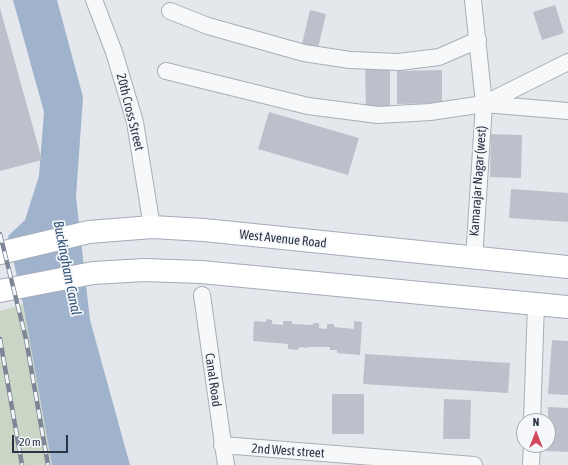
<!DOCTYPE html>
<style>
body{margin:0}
#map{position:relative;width:568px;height:465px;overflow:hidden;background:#e4e7ec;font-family:"Asap Condensed",sans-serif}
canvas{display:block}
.north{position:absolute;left:516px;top:413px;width:40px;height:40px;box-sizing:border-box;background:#f4f6f9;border:1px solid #a4a8b1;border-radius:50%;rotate:0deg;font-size:11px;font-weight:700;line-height:16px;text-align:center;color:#2b3445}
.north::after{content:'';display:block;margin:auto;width:14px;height:18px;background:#d1495b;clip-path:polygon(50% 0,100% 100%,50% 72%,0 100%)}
.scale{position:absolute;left:12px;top:435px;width:56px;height:18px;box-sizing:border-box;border:2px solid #2b3445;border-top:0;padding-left:5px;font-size:12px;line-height:14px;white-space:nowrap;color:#2b3445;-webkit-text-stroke:3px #f4f6f9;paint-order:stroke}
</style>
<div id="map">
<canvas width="568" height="465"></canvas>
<div class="north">N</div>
<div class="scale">20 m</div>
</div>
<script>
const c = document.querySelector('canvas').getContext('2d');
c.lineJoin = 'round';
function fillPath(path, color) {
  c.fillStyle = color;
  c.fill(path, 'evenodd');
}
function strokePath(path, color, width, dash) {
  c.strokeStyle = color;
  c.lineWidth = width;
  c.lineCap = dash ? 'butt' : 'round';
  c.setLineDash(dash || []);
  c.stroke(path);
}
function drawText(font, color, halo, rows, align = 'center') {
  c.font = font + ' "Asap Condensed",sans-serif';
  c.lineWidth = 3.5;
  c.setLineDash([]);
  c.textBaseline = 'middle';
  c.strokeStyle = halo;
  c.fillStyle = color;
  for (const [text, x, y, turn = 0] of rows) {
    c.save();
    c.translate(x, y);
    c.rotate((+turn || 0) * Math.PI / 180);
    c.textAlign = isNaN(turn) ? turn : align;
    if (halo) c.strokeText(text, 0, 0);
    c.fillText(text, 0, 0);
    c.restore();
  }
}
fillPath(new Path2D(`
 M23,304L52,465H0V311Z`), '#c9d6c5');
fillPath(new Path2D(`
 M13,0H57L83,97L76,197L90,320L130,465H52L23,304L8,236L25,220L39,176L44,112Z`), '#9fb4cc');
fillPath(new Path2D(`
 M555,5L564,33L542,40L533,12Z
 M0,8L42,160L0,171Z
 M310,10L326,14L318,48L302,44Z
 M365,63H390V109L366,110Z
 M442,70V103L397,104V71Z
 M269,112L359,138L348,175L258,149Z
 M491,134L522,135L521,178L490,177Z
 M511,189L568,193V222L509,218Z
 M266,319L272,320V324L283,325V321H292V324L313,325V323H319V328L327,329V324H334V327L354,329V321L362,322L360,355L337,353V350H330V347H308L307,348L300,347L297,350L288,349V344L253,341L254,321L266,322Z
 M552,340L568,341V395L548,394Z
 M365,354L510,363L508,393L363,384Z
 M332,394H364V434H332Z
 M444,399L471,400L470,439H443Z
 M548,407L568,408V452L546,451V445H548Z`), '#bbc0ca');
const minor = new Path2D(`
 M94,0L114,52L135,122L152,227
 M473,0L484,104L474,259
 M170,11L208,26L304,53L350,60L399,62L439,57L478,40
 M166,71L308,106L378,115L430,112L484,104L568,62
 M484,104L568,111
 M202,295L226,465
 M532,421L536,304
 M222,445L474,465
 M531,465L532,445`);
const primary = new Path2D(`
 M0,253L89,232L152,227L204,230L568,267
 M0,291L93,273L145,270L201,272L568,307`);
strokePath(minor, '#a9aeb7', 18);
strokePath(primary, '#a3abb8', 24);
strokePath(minor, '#f7f8fa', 16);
strokePath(primary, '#fff', 22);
const rail = new Path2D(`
 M0,234L26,339L48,465
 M0,339L22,465`);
strokePath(rail, '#7d8696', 4.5);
strokePath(rail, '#f4f6f9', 3, [9]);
drawText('13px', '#2b3445', '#f4f6f9', [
 ["20th Cross Street",130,112,76],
 ["Kamarajar Nagar (west)",478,181,-86],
 ["West Avenue Road",283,239,6],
 ["Canal Road",213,380,82],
 ["2nd West street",288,451,4]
]);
drawText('italic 14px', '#34527a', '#f4f6f9', [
 ["Buckingham Canal",67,268,79]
]);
</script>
